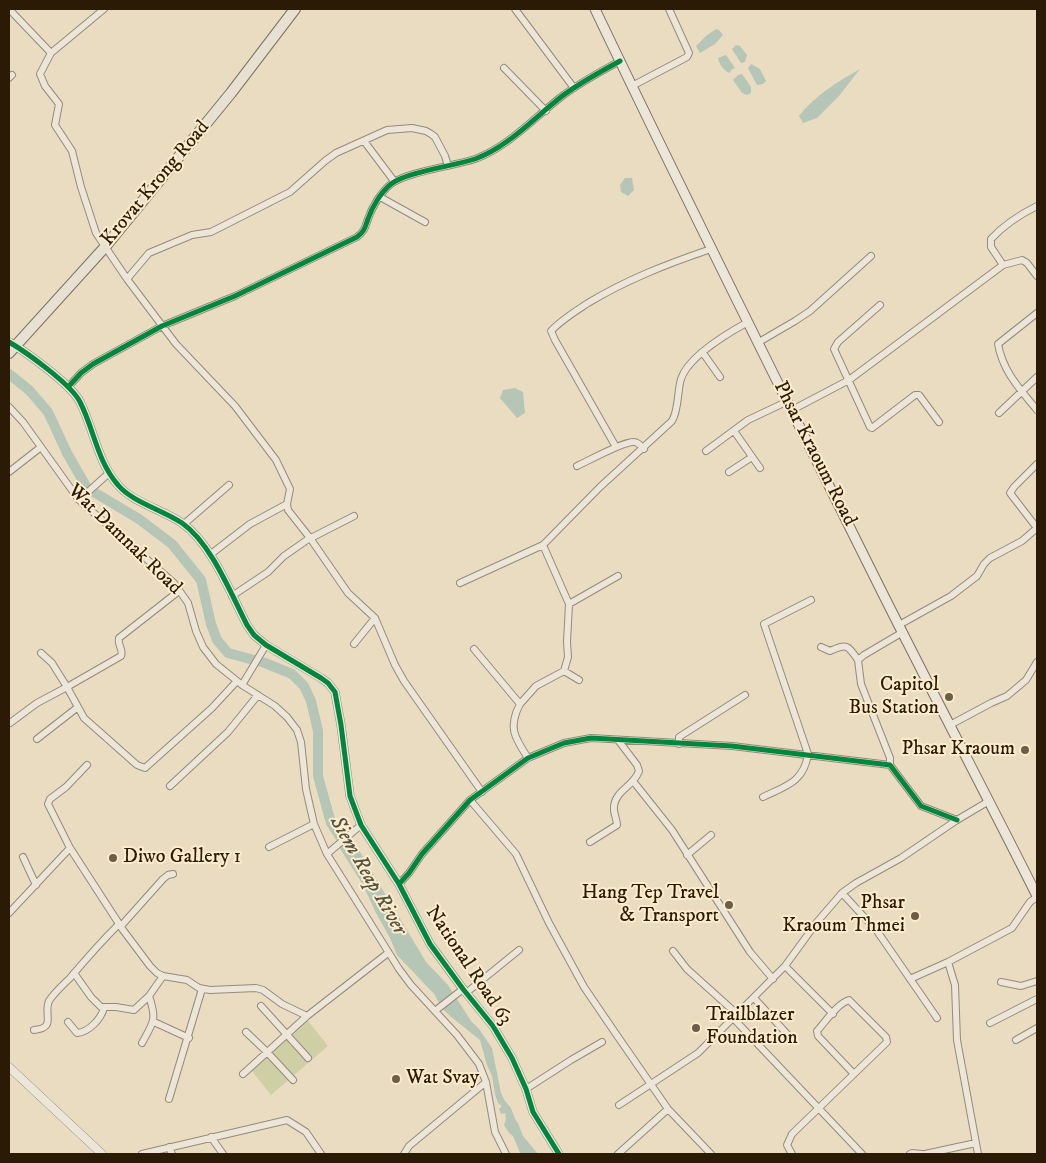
<!DOCTYPE html>
<style>
body{margin:0}
#map{position:relative;width:1046px;height:1163px;overflow:hidden;background:#e9dcc1;font-family:"IM FELL DW Pica",serif}
canvas{display:block}
.frame{position:absolute;inset:0;border:10px solid #2a1a06;pointer-events:none}
</style>
<div id="map">
<canvas width="1046" height="1163"></canvas>
<div class="frame"></div>
</div>
<script>
const c = document.querySelector('canvas').getContext('2d');
c.lineJoin = 'round';
function fillPath(path, color) {
  c.fillStyle = color;
  c.fill(path, 'evenodd');
}
function strokePath(path, color, width, dash) {
  c.strokeStyle = color;
  c.lineWidth = width;
  c.lineCap = dash ? 'butt' : 'round';
  c.setLineDash(dash || []);
  c.stroke(path);
}
function drawText(font, color, halo, rows, align = 'center') {
  c.font = font + ' "IM FELL DW Pica",serif';
  c.lineWidth = 4;
  c.setLineDash([]);
  c.textBaseline = 'middle';
  c.strokeStyle = halo;
  c.fillStyle = color;
  for (const [text, x, y, turn = 0] of rows) {
    c.save();
    c.translate(x, y);
    c.rotate((+turn || 0) * Math.PI / 180);
    c.textAlign = isNaN(turn) ? turn : align;
    if (halo) c.strokeText(text, 0, 0);
    c.fillText(text, 0, 0);
    c.restore();
  }
}
fillPath(new Path2D(`
 M305,1017L328,1046L271,1095L248,1066Z`), '#cfcfa6');
fillPath(new Path2D(`
 M716,29L719,30L723,35L715,44L700,53L696,46L706,36Z
 M736,45L740,46L747,55L745,62L741,63L732,49Z
 M726,55L735,68L731,70L730,73C724,71 719,64 718,58Z
 M751,64L760,69L766,81L763,84L757,85L748,68Z
 M860,69L839,96L817,118L803,123L799,116C814,96 839,81 860,69Z
 M742,74L751,87V93L747,95L742,93L733,80L738,75Z
 M625,178H632L634,190L628,196L621,192L620,185Z
 M515,388L523,392L525,413L517,418L500,398L503,390Z
 M351,837L426,962L448,985L471,1021L479,1029L492,1048L501,1093L505,1101L511,1108L515,1119L518,1123L523,1136L538,1154H523L520,1153L513,1136L509,1133L504,1125L506,1119L505,1113L501,1114L499,1109L502,1106L498,1103L495,1094L492,1076L487,1065L480,1040L450,1016L441,1007L435,995L397,955L390,938L375,911L363,885L339,847Z`), '#b5c6b6');
strokePath(new Path2D(`
 M9,374L29,390L48,412L67,453L87,488L139,519L172,544L201,580L211,624L217,640L228,653L265,663L292,674L304,686L311,701L318,731V776L331,823L349,850`), '#b5c6b6', 10);
const minor = new Path2D(`
 M9,9L51,53
 M104,9L51,53L40,74L45,86L59,104L55,125L72,151L81,187L96,233L127,279L176,344L235,406L276,460L290,489L287,504L288,510L310,538L348,593L375,618L395,665L404,681L482,792
 M515,9L574,88
 M504,68L546,111
 M9,78L12,75
 M632,86L687,57L689,53L669,9
 M364,141L394,181
 M380,197L425,222
 M1003,265L991,247V239C1003,226 1021,214 1037,206
 M127,279L149,253L192,235L211,232L290,192L325,161L336,153L387,130L412,128L426,131L431,134L435,137L445,156L448,166
 M880,305L838,342L834,349L870,427L872,428L915,395H919L939,422
 M1037,313L998,344C1003,372 1020,389 1037,410
 M759,342L795,321L810,311L871,256
 M703,353L720,377
 M69,386L81,373L93,364L162,326L235,296L357,237C365,231 365,227 368,219C372,207 381,192 391,184C406,172 454,166 475,159C508,147 534,118 561,97C579,83 600,72 620,61
 M9,407L23,422L79,500L174,583L188,603L196,631L203,647L216,664L242,685L275,706L287,717L297,730L301,742L306,789L314,824L327,854L399,969L411,985L457,1035L479,1064L486,1082L495,1132L506,1154
 M792,410L849,380L1003,265L1022,260L1027,263L1037,276
 M999,413L1037,377
 M734,431L760,468
 M616,447L555,340L551,331C561,320 576,311 588,303C628,279 667,264 711,249
 M706,451L748,420L788,401
 M1037,464L1014,487L1010,493L1037,528
 M577,466C588,461 624,441 634,442C638,442 641,446 644,449
 M9,472L41,447
 M729,472L752,457
 M79,500L109,473
 M184,524L229,485
 M211,554L250,524L287,504
 M460,583L543,545
 M179,591L119,638C117,645 124,650 121,656L67,687L84,718L137,765L145,768L212,708L237,681
 M232,596L268,572L284,556L307,540L354,516
 M569,604L618,576
 M899,625L951,596L977,576L984,564L990,558L1022,541L1037,528
 M354,644L375,618
 M821,647L830,651C847,644 847,644 858,660
 M474,649L520,704C508,727 514,737 528,758
 M564,671L568,657L567,642L569,604L543,545L600,487L672,421C679,409 677,393 681,379C688,357 728,333 748,322
 M242,685L266,645
 M520,704L536,686L564,671L579,680
 M10,723L37,703L67,687L52,663L41,653
 M950,725L991,703L1007,696L1026,680L1037,662
 M37,739L78,707
 M679,744V737L745,695
 M87,765L66,787L50,799L48,804L70,848L123,930L150,966L157,973L163,976L187,980L199,988L210,990L256,988L263,990L282,1004L307,1016
 M890,765V758L861,684L858,660L864,655L903,632
 M633,781L672,830L750,952L773,979
 M170,786L228,732L258,695
 M763,797C786,786 804,782 808,754L764,624L811,600
 M470,800L516,854L549,923L584,987L616,1034L668,1109L711,1154
 M590,842L617,825C617,819 613,813 614,806C616,790 634,786 639,771L637,765L618,740
 M269,847L314,824
 M327,854L361,825
 M687,855L711,835
 M23,857L36,885
 M399,884L409,873L422,854L470,800L528,758L564,743L591,738L732,746L890,765L921,806L957,820
 M842,893L877,931L937,1018
 M9,913L70,848
 M121,926L163,879L168,875L173,874
 M673,951L687,969L737,1014
 M948,962L955,985L957,1040L978,1154
 M785,966L833,1014
 M74,973L91,997L101,1007H116L134,1010L149,996L163,976
 M910,979L948,962L1012,928L1030,902L1037,897
 M1001,982L1021,986L1037,981
 M466,993L519,950
 M754,998L788,1035
 M261,1006L308,1058
 M435,1011L463,989
 M733,1018L862,1154
 M68,1022L77,1033C89,1032 101,1019 104,1008
 M154,1022L189,1038
 M990,1023L1037,999
 M34,1030C57,1028 43,1014 49,1001C54,993 63,985 70,978C86,959 102,941 119,924
 M246,1032L267,1052L293,1080
 M1016,1040L1037,1028
 M142,1043C154,1021 157,1020 149,996
 M243,1074L307,1016L388,953
 M526,1089L571,1060L602,1042
 M169,1099L202,989
 M619,1105L698,1053L785,966L817,922L842,893L856,883L901,858L957,820L989,801
 M211,1137L223,1154
 M169,1147L172,1154
 M142,1154L287,1120L306,1132L321,1154
 M404,1154L409,1146L486,1082
 M618,1154L668,1109
 M792,1154L787,1145L792,1134L887,1042L886,1037L849,1000C837,1004 826,1021 817,1031L818,1036L854,1074
 M910,1154L912,1153L922,1154
 M925,1154L976,1143`);
const tertiary = new Path2D(`
 M9,342C26,352 72,385 80,402C94,429 97,461 118,485C132,502 163,510 182,523C211,543 231,594 247,625L254,635L266,645L321,678L328,683L335,692L341,725L350,796L361,825L399,884L430,944L463,989L493,1026L512,1058L526,1089L533,1112L559,1154
 M9,1067L102,1154`);
const secondary = new Path2D(`
 M595,9C685,198 779,385 872,572C926,681 983,788 1037,896`);
const trunk = new Path2D(`
 M9,353L105,247L231,93L295,9`);
strokePath(minor, '#948b7a', 8);
strokePath(tertiary, '#948b7a', 9);
strokePath(secondary, '#797161', 11);
strokePath(trunk, '#797161', 12);
strokePath(minor, '#ece5d8', 6);
strokePath(tertiary, '#ece5d8', 8);
strokePath(secondary, '#ece5d8', 9);
strokePath(trunk, '#e8e1d1', 10);
strokePath(new Path2D(`
 M9,342C26,352 72,385 80,402C94,429 97,461 118,485C132,502 163,510 182,523C211,543 231,594 247,625L254,635L266,645L321,678L328,683L335,692L341,725L350,796L361,825L399,884L430,944L463,989L493,1026L512,1058L526,1089L533,1112L559,1154
 M69,386L81,373L93,364L162,326L235,296L357,237C365,231 365,227 368,219C372,207 381,192 391,184C406,172 454,166 475,159C508,147 534,118 561,97C579,83 600,72 620,61
 M399,884L409,873L422,854L470,800L528,758L564,743L591,738L732,746L890,765L921,806L957,820`), '#00873e', 5);
for (const [x, y, r, color] of [
 [949,697,5,"#6d5e47"],
 [1025,750,5,"#6d5e47"],
 [113,858,5,"#6d5e47"],
 [729,905,5,"#6d5e47"],
 [915,916,5,"#6d5e47"],
 [696,1028,5,"#6d5e47"],
 [396,1079,5,"#6d5e47"]
]) {
  const dot = new Path2D();
  dot.arc(x, y, r, 0, 2 * Math.PI);
  c.fillStyle = color;
  c.fill(dot);
  strokePath(dot, '#fceccc', 2);
}
drawText('20px', '#2a1a06', '#fceccc', [
 ["Krovat Krong Road",156,184,-50],
 ["Phsar Kraoum Road",814,454,63],
 ["Wat Damnak Road",124,540,44],
 ["National Road 63",468,966,56]
]);
drawText('20px', '#2a1a06', '#fceccc', [
 ["Capitol",939,686],
 ["Bus Station",939,709],
 ["Phsar Kraoum",1015,750],
 ["Diwo Gallery 1",123,858,"left"],
 ["Hang Tep Travel",719,894],
 ["& Transport",719,917],
 ["Phsar",905,904],
 ["Kraoum Thmei",905,927],
 ["Trailblazer",706,1016,"left"],
 ["Foundation",706,1039,"left"],
 ["Wat Svay",406,1079,"left"]
], 'right');
drawText('italic 21px', '#535342', '#fceccc', [
 ["Siem Reap River",367,876,60]
]);
</script>
